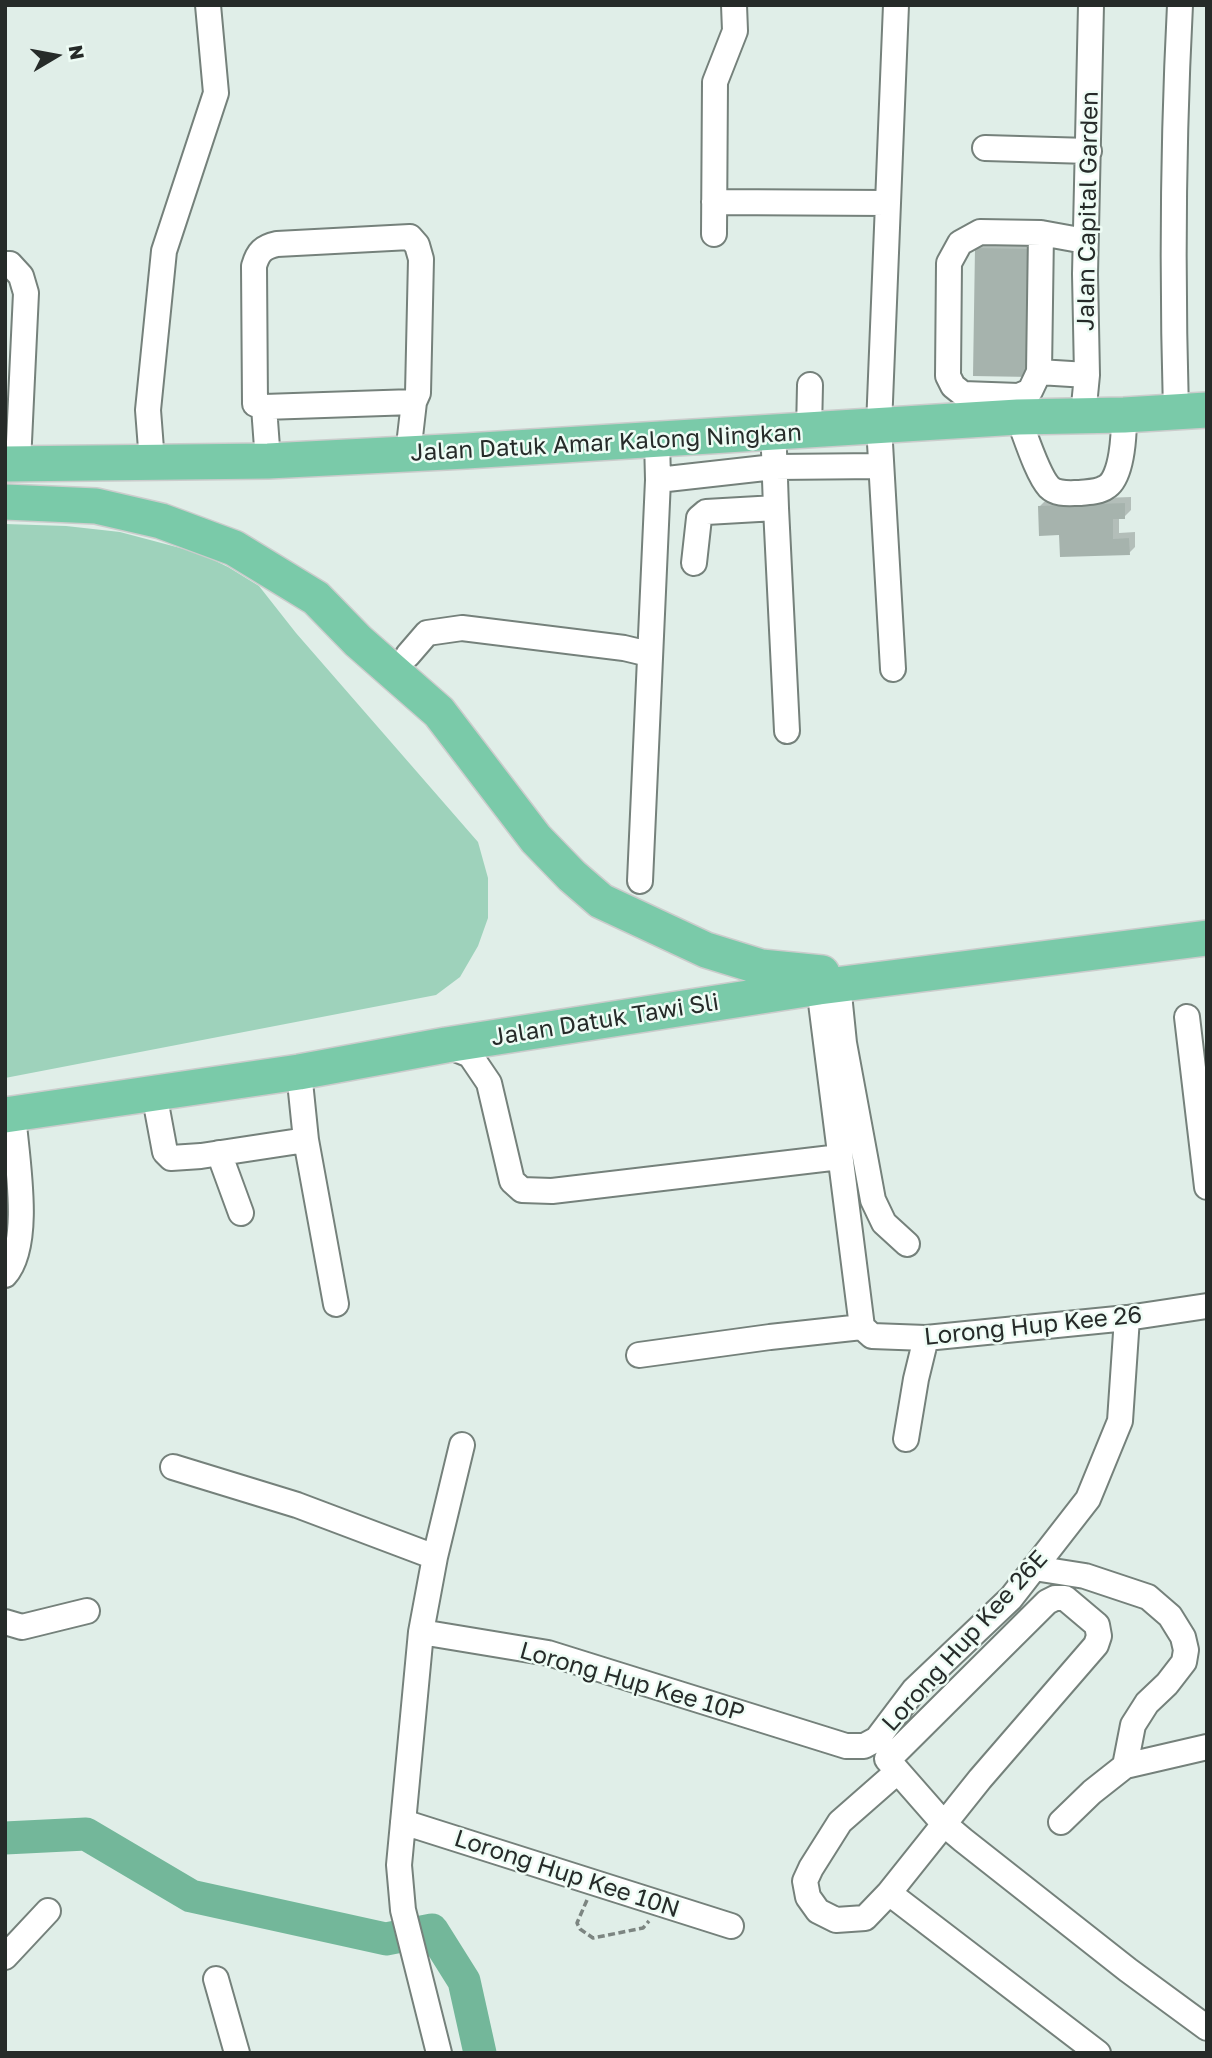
<!DOCTYPE html>
<style>
body{margin:0}
#map{position:relative;width:1212px;height:2058px;overflow:hidden;background:#e0eee8;font-family:"Golos Text",sans-serif}
canvas{display:block}
.frame{position:absolute;inset:0;border:7px solid #262b29;pointer-events:none}
.north{position:absolute;left:21px;top:21px;width:70px;height:70px;-webkit-text-stroke:5px #eefcf5;paint-order:stroke;rotate:80deg;font-size:19px;font-weight:700;line-height:28px;text-align:center;color:#262b29}
.north::after{content:'';display:block;margin:auto;width:24px;height:32px;background:#262b29;clip-path:polygon(50% 0,100% 100%,50% 72%,0 100%)}
</style>
<div id="map">
<canvas width="1212" height="2058"></canvas>
<div class="frame"></div>
<div class="north">N</div>
</div>
<script>
const c = document.querySelector('canvas').getContext('2d');
c.lineJoin = 'round';
function fillPath(path, color) {
  c.fillStyle = color;
  c.fill(path, 'evenodd');
}
function strokePath(path, color, width, dash) {
  c.strokeStyle = color;
  c.lineWidth = width;
  c.lineCap = dash ? 'butt' : 'round';
  c.setLineDash(dash || []);
  c.stroke(path);
}
function drawText(font, color, halo, rows, align = 'center') {
  c.font = font + ' "Golos Text",sans-serif';
  c.lineWidth = 5;
  c.setLineDash([]);
  c.textBaseline = 'middle';
  c.strokeStyle = halo;
  c.fillStyle = color;
  for (const [text, x, y, turn = 0] of rows) {
    c.save();
    c.translate(x, y);
    c.rotate((+turn || 0) * Math.PI / 180);
    c.textAlign = isNaN(turn) ? turn : align;
    if (halo) c.strokeText(text, 0, 0);
    c.fillText(text, 0, 0);
    c.restore();
  }
}
fillPath(new Path2D(`
 M5,524L66,526L120,532L199,553L228,567L259,586L296,633L478,842L488,878V918L478,946L460,977L436,995L5,1078Z`), '#9ed2bb');
fillPath(new Path2D(`
 M986,240L1042,241L974,374L977,249Z
 M1131,497V510L1124,517H1119V533L1135,532V547L1129,553L1061,533L1039,507L1046,500Z`), '#0003');
strokePath(new Path2D(`
 M5,1838L86,1834L191,1896L386,1939L432,1930L464,1981L480,2053`), '#73b79a', 33);
fillPath(new Path2D(`
 M975,248L1034,249L1031,377L973,376Z
 M1125,503V519H1113V539L1129,538L1130,555L1060,557L1059,535L1039,536L1038,506Z`), '#a6b3ad');
const minor = new Path2D(`
 M985,148L1089,151
 M714,202L887,203
 M1041,233L1039,372L1030,391L1019,396L963,394L953,386L948,376L949,263L960,243L980,232L1041,233L1085,241
 M714,234L715,82L735,31L734,5
 M5,264H10L21,276L26,293L18,463
 M1039,372L1087,375
 M264,407L268,461
 M1176,412C1172,276 1173,141 1180,5
 M1083,416L1087,375L1085,274L1091,5
 M1018,417C1025,434 1037,474 1049,487C1057,495 1069,493 1080,493C1088,492 1099,492 1106,487C1123,478 1124,432 1124,415
 M809,431L810,385
 M408,454L414,402L264,407L255,404L254,266C258,252 263,247 277,244L410,237L417,245L421,259L418,393L414,402
 M152,462L148,410L164,251L216,93L208,5
 M658,480L774,467L881,466
 M776,508L787,731
 M694,563L699,518L706,512L776,508L774,451
 M408,655L427,633L462,628L624,648L649,654
 M893,669L879,426L896,5
 M640,881L658,480L657,439
 M838,984L844,1043L873,1200L884,1223L907,1244
 M819,987L862,1327
 M1187,1017L1207,1187
 M446,1045L470,1055L489,1083L512,1181L522,1190L552,1191L840,1157
 M299,1072L306,1140L336,1304
 M154,1093L165,1152L171,1158L201,1156L306,1140
 M219,1153L241,1213
 M5,1275C33,1244 16,1155 13,1114
 M862,1327L872,1336L926,1338L1127,1318L1207,1306
 M639,1355L770,1337L862,1327
 M906,1439L916,1379L926,1338
 M173,1467L297,1505L435,1557L421,1632
 M435,1557L462,1445
 M1034,1568L1085,1576L1148,1597L1170,1616L1183,1637L1186,1650L1184,1662L1167,1684L1147,1703L1133,1725L1125,1766L1092,1792L1061,1822
 M5,1622L22,1627L87,1611
 M887,1759L944,1824L963,1840L1128,1970L1207,2028
 M888,1760L1047,1602L1055,1598H1065L1097,1625L1099,1636L1096,1645L980,1779L889,1893L865,1918L836,1920L818,1911L808,1897L805,1881L811,1868L840,1822L897,1772
 M1125,1766L1207,1747
 M403,1822L731,1926
 M889,1893L1098,2053
 M5,1957L48,1911
 M216,1979L237,2053
 M439,2053L403,1910L399,1865L421,1632L548,1653L846,1746H864L877,1739L914,1690L1011,1598L1088,1499L1120,1421L1127,1318`);
const highway = new Path2D(`
 M5,464L268,461L466,451L1018,417L1124,415L1207,410
 M5,502L96,506L161,521L234,548L316,598L358,641L439,712L536,839L572,876L601,901L706,950L761,967L822,973
 M5,1115L299,1072L446,1045L819,987L1207,938`);
strokePath(minor, '#75817b', 28);
strokePath(highway, '#cbcccc', 38);
strokePath(new Path2D(`
 M587,1900L577,1923L580,1929L593,1938L643,1928L649,1921`), '#7c8581', 3.5, [7, 3.5]);
strokePath(minor, '#fff', 24);
strokePath(highway, '#7acaa9', 35);
drawText('24px', '#262b29', '#eefcf5', [
 ["Jalan Capital Garden",1088,211,-89],
 ["Jalan Datuk Amar Kalong Ningkan",606,443,-3],
 ["Jalan Datuk Tawi Sli",605,1020,-9],
 ["Lorong Hup Kee 26",1033,1326,-6],
 ["Lorong Hup Kee 26E",965,1641,-48],
 ["Lorong Hup Kee 10P",632,1682,16],
 ["Lorong Hup Kee 10N",567,1874,18]
]);
</script>
